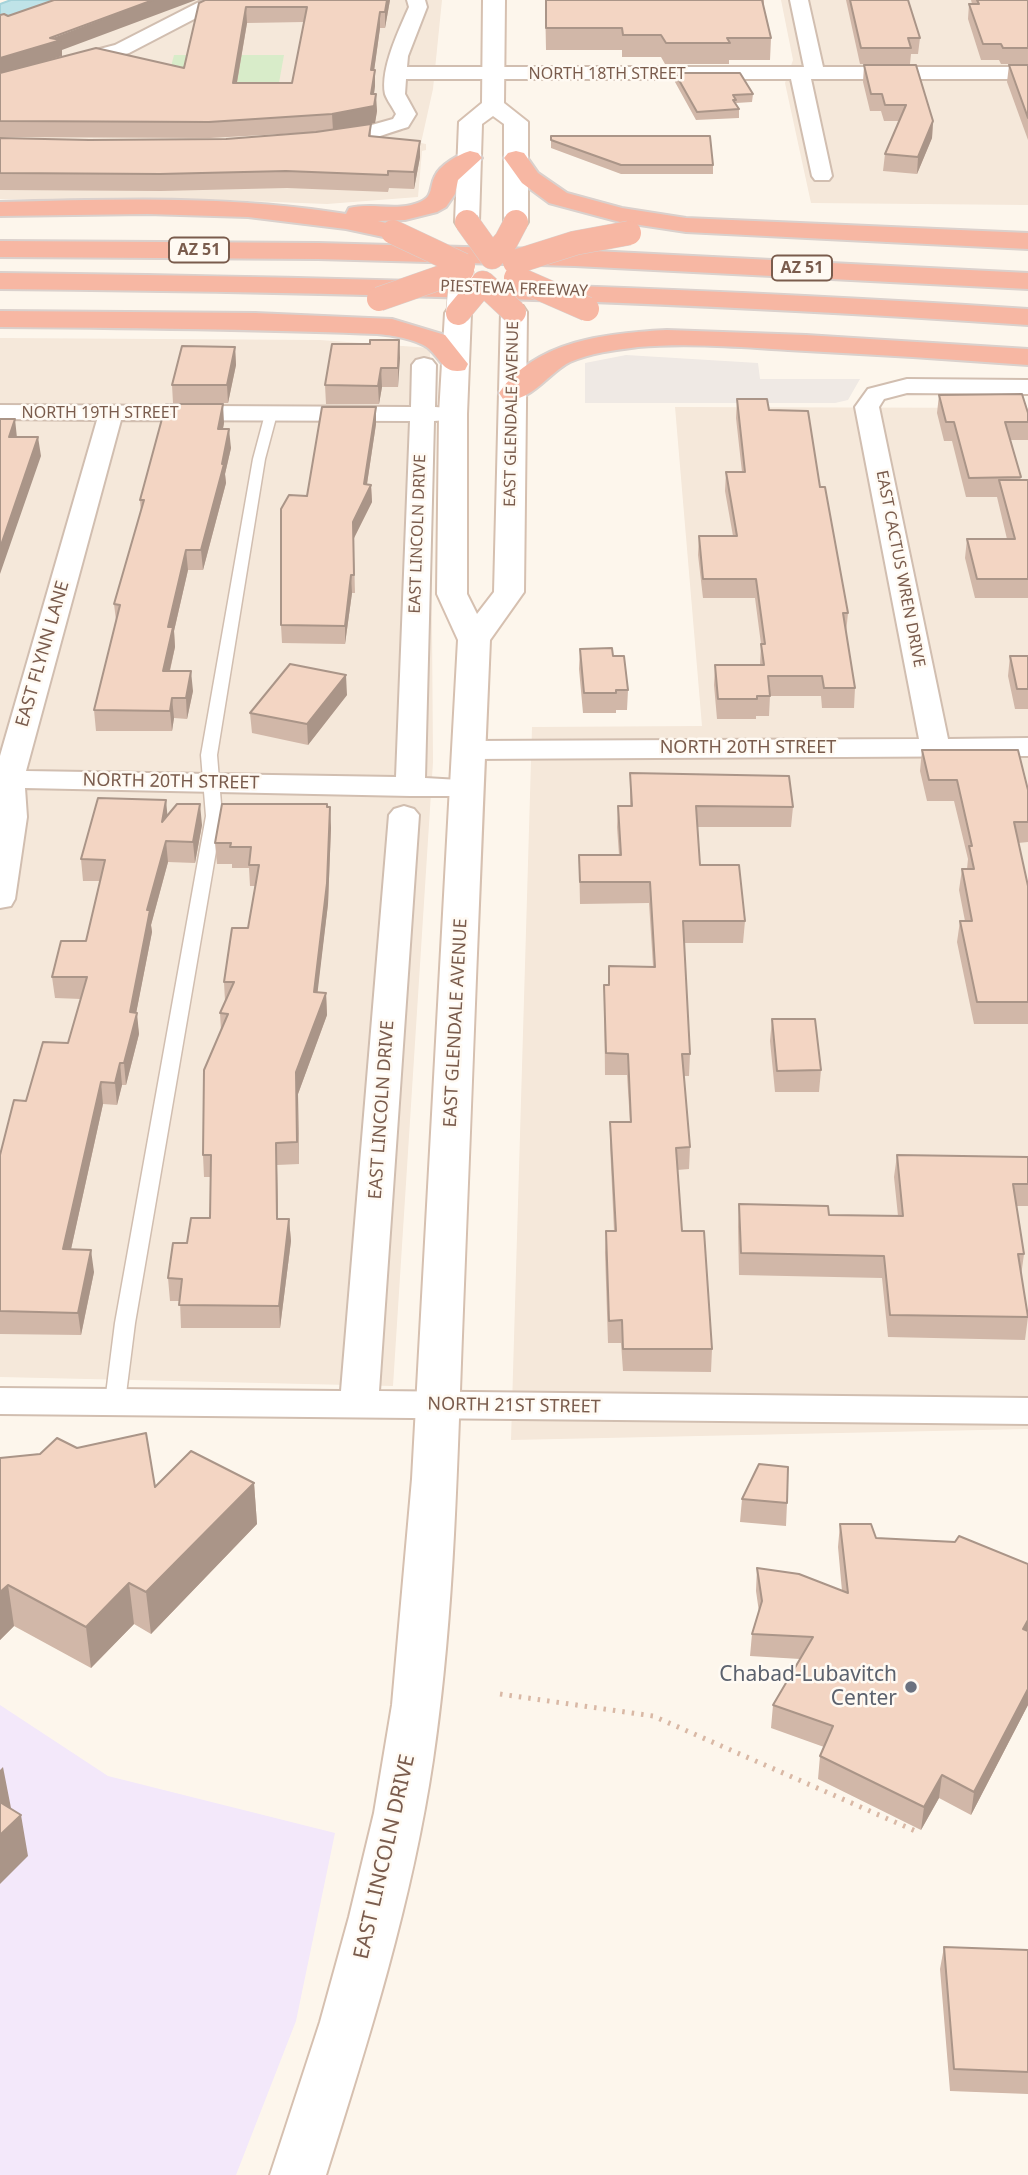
<!DOCTYPE html>
<style>
body{margin:0}
canvas{display:block;background:#fdf6ec}
</style>
<canvas width="1028" height="2175"></canvas>
<script>
const c = document.querySelector('canvas').getContext('2d');
c.lineJoin = 'round';
function fillPath(path, color) {
  c.fillStyle = color;
  c.fill(path, 'evenodd');
}
function strokePath(path, color, width, dash) {
  c.strokeStyle = color;
  c.lineWidth = width;
  c.lineCap = dash ? 'butt' : 'round';
  c.setLineDash(dash || []);
  c.stroke(path);
}
function drawText(font, color, halo, rows, align = 'center') {
  c.font = font + ' "Noto Sans",sans-serif';
  c.lineWidth = 5;
  c.setLineDash([]);
  c.textBaseline = 'middle';
  c.strokeStyle = halo;
  c.fillStyle = color;
  for (const [text, x, y, turn = 0] of rows) {
    c.save();
    c.translate(x, y);
    c.rotate((+turn || 0) * Math.PI / 180);
    c.textAlign = isNaN(turn) ? turn : align;
    if (halo) c.strokeText(text, 0, 0);
    c.fillText(text, 0, 0);
    c.restore();
  }
}
fillPath(new Path2D(`
 M89,0H442L433,89L421,143L426,144V150L422,151L418,197L327,204L196,199H0V28Z
 M781,0H1028V205L811,203L785,83L793,60Z
 M0,338L320,340L430,348L433,762L393,1386L0,1377Z
 M675,407L1028,408V1429L511,1440L532,727L702,726Z`), '#f5e8da');
fillPath(new Path2D(`
 M626,355L758,363L760,379H860L848,400L835,403H585V363Z`), '#efe9e4');
fillPath(new Path2D(`
 M0,1705L108,1776L335,1833L296,2021L236,2175H0Z`), '#f3e8fa');
fillPath(new Path2D(`
 M174,55H284L277,94H164Z`), '#d8ecc9');
const water = new Path2D(`
 M11,0H59L0,20V4Z`);
fillPath(water, '#bfe3e8');
strokePath(water, '#a5d3da', 2);
const lane = new Path2D(`
 M271,410L277,414L265,459L217,755L222,816L135,1323L125,1402L122,1407H108L105,1402L115,1323L206,816L201,755L253,459L265,414Z`);
const street = new Path2D(`
 M203,0H226L223,4L129,53L0,87V75L115,45Z
 M407,0H425L427,7L408,56L407,67H804L790,0H808L823,67H1028V79H811L832,176L829,180H815L812,176L791,79H406L405,94L416,114L408,127C382,135 348,149 321,142L318,138L321,134L361,128L393,119L396,114C393,108 387,100 385,94C380,69 399,30 409,7Z
 M424,358L432,360L436,365L435,407L461,409L465,414L461,419L434,421L425,778L477,781L482,787L477,793L467,796H410L25,788L27,817L15,899L11,906L0,908V756L97,420L0,419V405L411,407L412,365L416,360ZM121,420L410,421L396,777L26,771Z
 M907,379L1028,380V394L907,393L884,399L879,407L948,739L1028,738V756L469,759L459,756L455,750L459,744L469,741L919,739L855,407L868,389Z
 M404,806L414,809L419,815L379,1391L1028,1398V1424L0,1414V1388L341,1391L389,815L394,809Z`);
const secondary = new Path2D(`
 M483,0H505L504,103L528,122V222L525,227L516,229L507,227L504,222V124L493,116L482,124L479,222L476,227L467,229L458,227L455,222L459,122L482,103Z
 M514,304L523,306L527,312L524,592L490,640C480,863 472,1087 463,1310C457,1460 455,1611 433,1760C412,1902 369,2039 326,2175H270L320,2022L349,1917L374,1813L392,1705L412,1479L458,640L437,594L439,414L445,313L449,307L458,305L467,307L471,313L467,414V594L477,614L494,592L501,312L505,306Z`);
const highway = new Path2D(`
 M470,151L478,153L482,158L458,180L455,194L446,207L437,212L405,220L378,221L402,227L405,232L402,237L393,239L346,229L248,217L147,214L0,216V202C116,199 231,195 346,214L349,208C372,202 398,212 420,202C434,196 429,187 435,176C440,165 459,154 470,151Z
 M516,151L524,153L538,173L567,193L622,208L686,218L1028,233V249L686,232L620,222L549,203L522,183L504,158L508,153Z
 M0,241L318,243L575,250L1028,273V289L575,266L318,259L0,257Z
 M0,273C343,277 686,286 1028,309V325C686,301 343,292 0,289Z
 M0,311L255,313L392,319L445,335L468,364L465,370C443,375 442,360 428,348C416,339 391,335 377,334C251,329 126,328 0,327Z
 M667,330L806,335L1028,349V365C948,359 868,354 788,350C738,347 688,343 638,347C615,350 591,353 570,362C548,373 529,405 503,399L499,393C536,340 608,333 667,330Z`);
strokePath(lane, '#d1beb0', 3);
strokePath(street, '#d1beb0', 4);
strokePath(secondary, '#d6c0b0', 4);
strokePath(highway, '#dad1cd', 4);
strokePath(new Path2D(`
 M500,1694L653,1716L920,1833`), '#d9b8a5', 5, [2.5, 7]);
fillPath(lane, '#fff');
fillPath(street, '#fff');
fillPath(secondary, '#fff');
fillPath(highway, '#f7b7a3');
const secondaryBridge = new Path2D(`
 M458,313L462,270`);
const highwayBridge = new Path2D(`
 M467,222L492,257L506,241L516,222
 M393,232L463,265
 M515,262L575,243L629,233
 M516,278L587,309
 M379,299L462,270
 M458,313L483,283L514,312`);
strokePath(secondaryBridge, '#d6c0b0', 25, []);
strokePath(highwayBridge, '#dad1cd', 25, []);
strokePath(secondaryBridge, '#fff', 24);
strokePath(highwayBridge, '#f7b7a3', 24);
fillPath(new Path2D(`
 M390,0L385,28H380L374,70H375V86L374,94L377,111L375,123L370,124L371,136L420,141V157L414,189L389,188L388,192L287,188L161,191L0,190V138L89,140L226,139L317,132L210,138L0,137V15L62,50V56L39,63L184,68L199,3ZM304,22L292,83H237L247,23Z
 M545,0H764V8L771,38L770,60H729V64H665L661,57H622V50H546Z
 M846,0H908L920,38L918,54H911L910,64H860Z
 M971,0H1028V64H1001L999,60H981L968,19L969,4H972Z
 M864,65L933,121L932,138L917,174L883,171L885,154L899,121H884L881,111H870L863,82Z
 M1009,65H1028V140L1007,82Z
 M675,73L753,94L752,102L736,103L739,109V118L696,120L675,82Z
 M551,140L713,165V174H621L551,148Z
 M399,340L398,387H382L379,404H326L325,385L370,344Z
 M235,347L236,365L228,403H173L172,385Z
 M939,395L1028,413V440H1010L1021,480H1028V598H975L965,558L967,539H1007L997,497H966L952,441H944L937,413Z
 M737,399L769,410L820,487L848,613L846,633L855,688L854,708H822L821,696H770L769,716H756V719H717L714,685L715,665H760L761,644L755,598H703L698,555L699,536H733L725,491L726,472H742L736,418Z
 M376,407V424L367,484L371,485L372,502L353,540L355,593H352L345,644L282,643L281,625L307,496Z
 M224,423L223,429L231,448L225,474L226,483L203,570H188L174,631L175,647L170,671L193,691L187,719L174,718L172,731H96L94,710L116,620L114,604L141,512L140,500Z
 M580,649L613,656L628,690L627,710H616V713H583L579,669Z
 M1010,656H1028V709H1015L1008,676Z
 M347,695L308,745L252,733L250,713Z
 M922,750L1028,790V842L1018,843L1028,886V1024H974L957,942L960,921H965L959,890L962,869H967L968,859L954,801H927L920,771Z
 M630,773L793,807L791,827H697L700,865L745,921L743,943H684L690,1054L689,1076H684L690,1147L689,1169L677,1170L682,1231L712,1349L711,1372L623,1371L621,1343H608L605,1253L606,1231H614L610,1144V1122H630L627,1075H605L604,985H609V966H653L649,903L580,904L579,855H619L617,827L618,806H630Z
 M327,807L331,828L328,904L317,992L326,993L327,1015L298,1094L299,1164L277,1165L278,1219H289L291,1241L280,1328H181L180,1301H170L168,1278L187,1243L210,1218V1177H204L203,1155L221,1030L220,1013L225,1001L224,982L248,928L255,886H250L249,868H232V864H217L215,843Z
 M167,815L202,825L195,863L168,862L151,925L152,932L136,1013L139,1034L126,1085H122L117,1105L103,1104L71,1249L94,1272L81,1335L0,1334V1155L26,1101L68,1043L81,999L55,998L52,977L86,941L100,881H83L81,859Z
 M772,1019L821,1070L819,1092H775L770,1041Z
 M897,1155L1028,1157V1206H1016L1024,1254L1021,1276L1028,1317L1025,1340L888,1337L882,1278L739,1275L738,1227L739,1204L829,1215L898,1216L894,1177Z
 M0,1458L155,1487L254,1483L257,1524L151,1634L134,1624L91,1668L14,1626L0,1640Z
 M742,1499L787,1503L786,1526L740,1522Z
 M840,1524L876,1538L1028,1564V1705L971,1815L939,1798L921,1830L818,1779L820,1756L824,1747L771,1728L773,1705L800,1659L750,1656L752,1634L759,1612L756,1591L757,1568L842,1591L838,1547Z
 M944,1947L1028,1950V2094L950,2091L940,1969Z`), '#d1b7a8');
fillPath(new Path2D(`
 M153,0H196L62,50V56L0,74V58Z
 M387,0H390L385,28V12Z
 M246,7L247,23L234,99L233,83Z
 M380,12V28L372,86L371,70Z
 M375,70V86L372,107L376,94L377,111L375,123L333,131L332,114L371,94Z
 M933,121L932,138L917,174L918,157Z
 M420,141V157L414,189V172Z
 M399,340L400,358L398,387V368Z
 M235,347L236,365L228,403L227,385Z
 M381,368L382,387L379,404L378,386Z
 M223,404L224,423L219,448L218,429Z
 M376,407V424L365,497L371,485L372,502L353,540L355,593L353,522L364,484Z
 M15,419L17,438L9,437Z
 M229,429L231,448L225,474L226,483L203,570L201,550Z
 M38,437L41,456L0,574V548Z
 M186,550L188,570L174,631L175,647L165,691L163,671L168,627Z
 M351,575L352,593L345,644V626Z
 M191,671L193,691L187,719L186,698Z
 M346,675L347,695L308,745L307,724Z
 M172,698L174,718L172,731L170,711Z
 M166,800L168,821L162,822Z
 M200,804L202,825L195,863L193,842Z
 M330,807L331,828L328,904L315,1014L314,992Z
 M166,841L168,862L151,925L152,932L134,1024L137,1013L139,1034L126,1085L124,1063L130,1012L147,910Z
 M326,993L327,1015L298,1094L299,1164L296,1072Z
 M120,1063L122,1085L117,1105L115,1083Z
 M101,1082L103,1104L66,1272L63,1249Z
 M276,1143L277,1165L278,1241L277,1219Z
 M289,1219L291,1241L280,1328L279,1306Z
 M91,1250L94,1272L81,1335L78,1313Z
 M254,1483L257,1524L151,1634L146,1592Z
 M129,1583L134,1624L91,1668L86,1627Z
 M8,1585L14,1626L0,1640V1592Z
 M1028,1620V1635L1023,1629Z
 M1028,1689V1705L971,1815L974,1792Z
 M3,1767L11,1808L0,1819V1770Z
 M942,1775L939,1798L921,1830L924,1807Z
 M21,1815L28,1856L0,1884V1835Z`), '#aa9588');
const building = new Path2D(`
 M54,0H153L50,38L61,40L0,58V15L4,14L8,16Z
 M205,0H387L385,12H380L371,70H375L371,94H376L374,106L332,114L209,122L0,121V73L96,48L184,68L199,3ZM246,7H307L292,83H233Z
 M546,0H762L771,38H727L730,43H666L661,35H623L622,28H546Z
 M850,0H908L920,38H908L911,48H861Z
 M977,0H1028V48H1003L1001,44H983L969,4H979Z
 M864,65H916L933,121L918,157L885,154L906,105H885L882,94H871Z
 M1009,65H1028V118Z
 M675,73H740L753,94L733,95L736,100H733L739,109L697,112Z
 M371,124L369,136L420,141L414,172L388,171V175L286,171L160,174L0,173V138L89,140L226,139L316,132Z
 M551,136H710L713,165H621L551,140Z
 M370,340H399L398,368H381L378,386L325,385L332,344H370Z
 M182,346L235,347L227,385H172Z
 M1022,394L1028,413V422H1005L1021,477L969,478L954,422H946L939,395Z
 M737,399H767L769,410L808,411L820,487H825L848,613H843L855,688H824L822,676H768L770,696H757V699H718L715,665H764L761,644H765L756,579H703L699,536H737L726,472H745Z
 M166,404H223L218,429H229L222,464H224L201,550H186L168,627H173L163,671H191L186,698H172L170,711L94,710L120,605L114,604L144,500H140Z
 M322,407H376L364,484L371,485L353,522L354,575H351L345,626L281,625V509L289,495L307,496Z
 M0,419H15L9,437H38L0,548Z
 M999,480H1028V579H977L967,539H1015Z
 M612,648L613,656H624L628,690H616V693H584L580,649Z
 M1010,656H1028V689H1017Z
 M290,664L346,675L307,724L250,713Z
 M922,750H1018L1028,790V822H1014L1028,886V1002H977L960,921H972L962,869H974L969,846H972L957,780H929Z
 M630,773L789,776L793,807L696,806L700,865H739L745,921H683L690,1054H682L690,1147L676,1148L682,1231H704L712,1349H623L622,1320L609,1321L606,1231H616L610,1122H631L628,1054L606,1053L604,985H609V966L655,967L650,882H580L579,855H621L618,806H632Z
 M98,798L166,800L162,822L177,804H200L193,842L166,841L147,910H150L130,1012L137,1013L124,1063H120L115,1083L101,1082L63,1249L91,1250L78,1313L0,1311V1155L14,1100L26,1101L43,1042L68,1043L87,977H52L61,941H86L105,860L81,859Z
 M222,804H327V807H330L327,883L314,992L326,993L296,1072L297,1142L276,1143L277,1219H289L279,1306L179,1305L182,1279L168,1278L173,1243H187L191,1218H210L211,1155H203L204,1070L228,1014L220,1013L234,982H224L232,928H248L259,865H249L251,847H230L231,843H215Z
 M772,1019H815L821,1070L777,1071Z
 M897,1155L1028,1157V1184H1013L1024,1254H1018L1028,1317L890,1315L884,1256L741,1253L739,1204L828,1206L829,1215L903,1216Z
 M146,1433L155,1487L191,1451L254,1483L146,1592L129,1583L86,1627L8,1585L0,1592V1458L40,1454L57,1438L77,1448Z
 M759,1464L788,1467L787,1503L742,1499Z
 M840,1524H871L876,1538L955,1542L959,1536L1028,1564V1620L1023,1629L1028,1631V1689L974,1792L942,1775L924,1807L820,1756L833,1726L773,1705L813,1637L752,1634L762,1601L757,1568L799,1574L848,1593Z
 M0,1802L21,1815L0,1835Z
 M944,1947L1028,1950V2072L954,2069Z`);
fillPath(building, '#f3d5c3');
strokePath(building, '#aa9588', 2);
for (const [x, y, r, color] of [
 [911,1687,7,"#6b7280"]
]) {
  const dot = new Path2D();
  dot.arc(x, y, r, 0, 2 * Math.PI);
  c.fillStyle = color;
  c.fill(dot);
  strokePath(dot, '#fffaf3', 2.5);
}
drawText('16px', '#7a5c4d', '#fffaf3', [
 ["NORTH 18TH STREET",607,74],
 ["PIESTEWA FREEWAY",514,289,2],
 ["NORTH 19TH STREET",100,413],
 ["EAST GLENDALE AVENUE",512,414,-89],
 ["EAST LINCOLN DRIVE",418,534,-88],
 ["EAST CACTUS WREN DRIVE",900,569,79]
]);
for (const [x, y, w] of [
 [199,250,60],
 [802,268,60]
]) {
  const box = new Path2D();
  box.roundRect(x - w / 2, y - 12.5, w, 25, 5);
  c.fillStyle = '#fffaf3';
  c.fill(box);
  strokePath(box, '#7a5c4d', 2);
}
drawText('bold 16px', '#7a5c4d', null, [
 ["AZ 51",199,250],
 ["AZ 51",802,268]
]);
drawText('18px', '#7a5c4d', '#fffaf3', [
 ["EAST FLYNN LANE",43,654,-74],
 ["NORTH 20TH STREET",748,748],
 ["NORTH 20TH STREET",171,782,1],
 ["EAST GLENDALE AVENUE",456,1023,-87],
 ["EAST LINCOLN DRIVE",382,1110,-86],
 ["NORTH 21ST STREET",514,1406,1]
]);
drawText('21px', '#5b616d', '#fffaf3', [
 ["Chabad-Lubavitch",897,1675],
 ["Center",897,1699]
], 'right');
drawText('21px', '#7a5c4d', '#fffaf3', [
 ["EAST LINCOLN DRIVE",385,1857,-77]
]);
</script>
